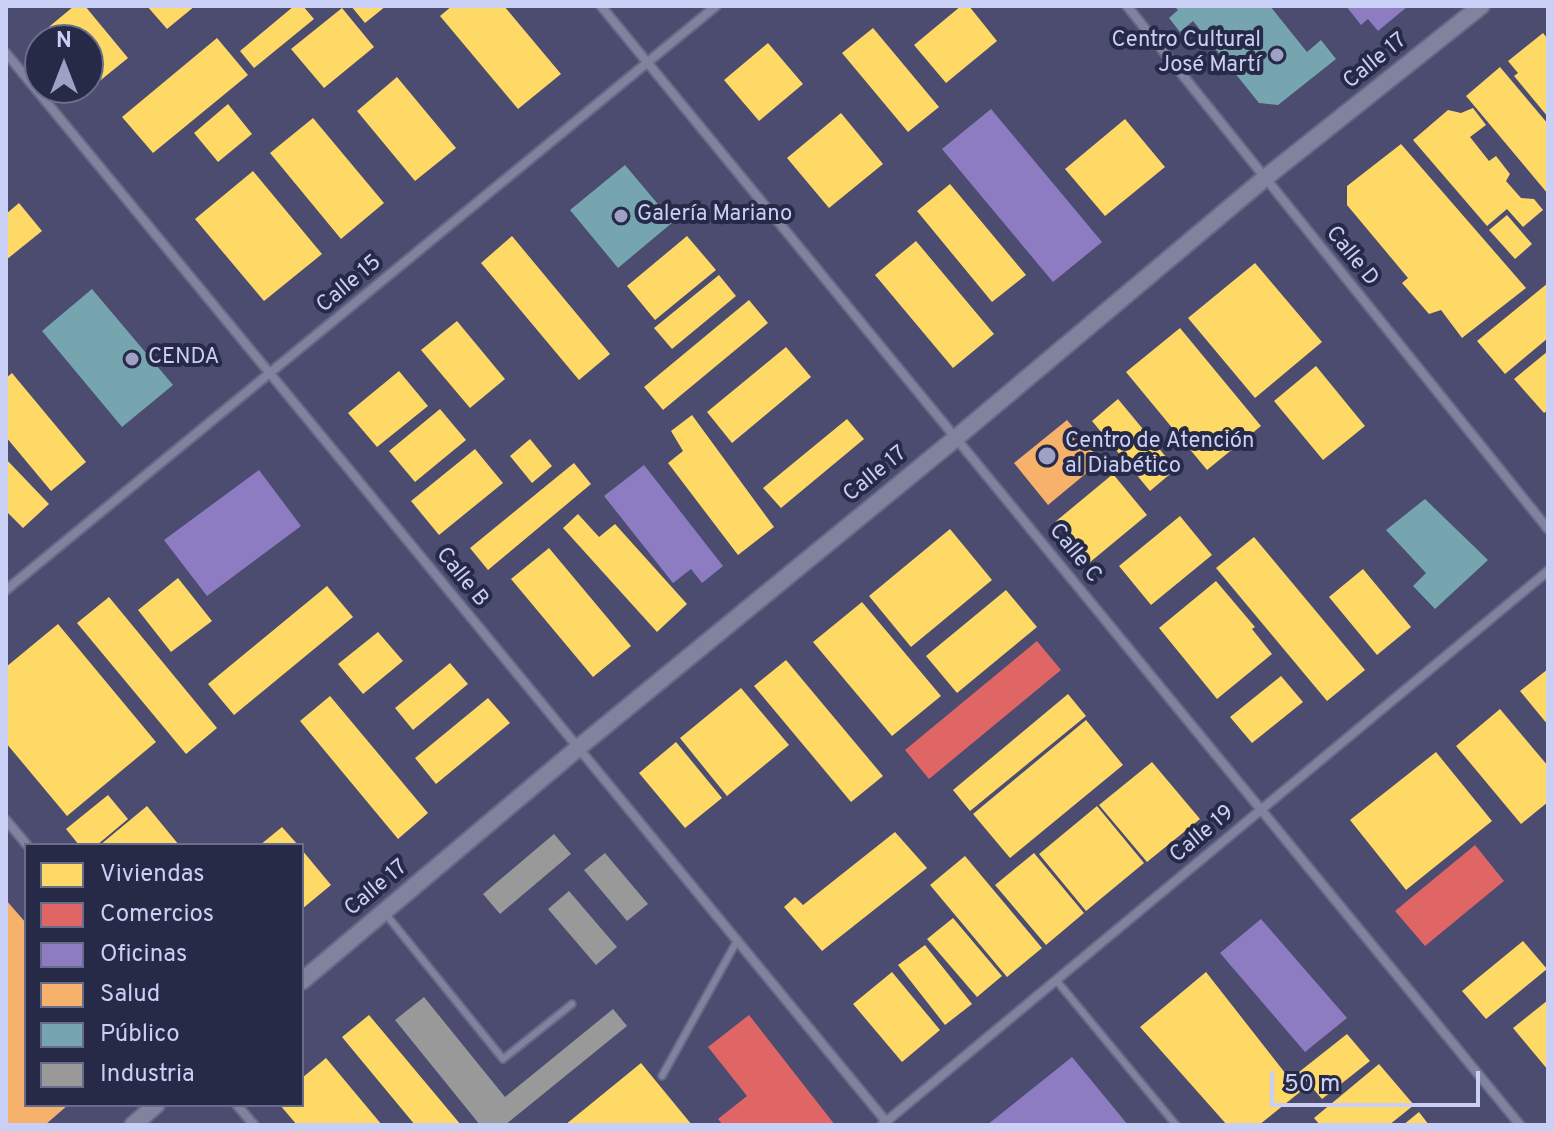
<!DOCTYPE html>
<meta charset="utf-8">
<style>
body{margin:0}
#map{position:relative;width:1554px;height:1131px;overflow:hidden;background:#4b4c70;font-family:Overpass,sans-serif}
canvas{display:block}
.frame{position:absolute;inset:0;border:8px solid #c9cff5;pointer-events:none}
.legend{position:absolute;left:24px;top:843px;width:280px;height:264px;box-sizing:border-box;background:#272a47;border:2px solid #686c8d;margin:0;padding:10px 14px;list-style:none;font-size:24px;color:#c9cff5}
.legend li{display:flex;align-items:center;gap:16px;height:40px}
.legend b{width:40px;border:2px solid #686c8d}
.north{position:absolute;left:24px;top:24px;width:80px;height:80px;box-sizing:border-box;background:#272a47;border:2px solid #686c8d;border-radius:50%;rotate:0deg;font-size:22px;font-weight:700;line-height:32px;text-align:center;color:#c9cff5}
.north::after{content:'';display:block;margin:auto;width:28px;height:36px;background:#9da1c6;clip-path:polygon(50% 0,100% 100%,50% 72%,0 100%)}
.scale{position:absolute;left:1270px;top:1071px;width:210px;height:36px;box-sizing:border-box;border:4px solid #c9cff5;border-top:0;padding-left:10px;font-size:24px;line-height:28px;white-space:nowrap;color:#c9cff5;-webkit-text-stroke:6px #272a47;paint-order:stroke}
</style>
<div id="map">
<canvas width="1554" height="1131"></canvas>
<div class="frame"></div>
<ul class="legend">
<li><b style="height:22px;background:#ffd966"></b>Viviendas</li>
<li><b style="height:22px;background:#e06666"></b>Comercios</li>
<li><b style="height:22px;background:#8e7cc3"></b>Oficinas</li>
<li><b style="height:22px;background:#f6b26b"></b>Salud</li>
<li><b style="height:22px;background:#76a5af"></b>Público</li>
<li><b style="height:22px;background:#999"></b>Industria</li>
</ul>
<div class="north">N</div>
<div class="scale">50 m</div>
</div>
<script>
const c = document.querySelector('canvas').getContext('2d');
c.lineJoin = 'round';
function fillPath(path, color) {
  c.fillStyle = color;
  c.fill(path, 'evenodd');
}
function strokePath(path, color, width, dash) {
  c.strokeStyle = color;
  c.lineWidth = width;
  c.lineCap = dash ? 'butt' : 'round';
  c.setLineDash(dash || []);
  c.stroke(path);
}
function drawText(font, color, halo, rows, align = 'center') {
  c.font = font + ' Overpass,sans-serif';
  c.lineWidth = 8;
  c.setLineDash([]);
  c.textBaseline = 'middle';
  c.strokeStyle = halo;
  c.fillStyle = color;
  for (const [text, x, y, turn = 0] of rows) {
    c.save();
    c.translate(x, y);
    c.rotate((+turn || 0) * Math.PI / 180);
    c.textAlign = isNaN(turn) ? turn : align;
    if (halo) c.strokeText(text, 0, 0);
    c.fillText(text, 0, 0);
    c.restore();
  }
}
fillPath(new Path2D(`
 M74,6H85L128,58L91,88L88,84V40H51L44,31Z
 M147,6H195L167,29Z
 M294,6H303L314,19L254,68L240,51Z
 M351,6H386L365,23Z
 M452,6H504L561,74L518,109L440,16Z
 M961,6H969L997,41L946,83L914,45Z
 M342,8L374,47L324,88L291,49Z
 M873,28L939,107L908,132L842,53Z
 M1543,33L1548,39V117L1514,76L1518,73L1508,61Z
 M217,38L248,75L153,153L122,117Z
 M768,43L803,84L759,121L724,80Z
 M1500,67L1548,124V194L1466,96Z
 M397,77L456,148L415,181L357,111Z
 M228,104L252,134L218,162L194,133Z
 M1473,108L1486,125L1470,137L1489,161L1496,156L1510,174L1506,181L1521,198L1534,199L1543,210L1523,227L1507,209L1487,226L1413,140L1448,110L1461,113Z
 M841,113L883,164L829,208L787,158Z
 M313,118L384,203L341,239L270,153Z
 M1125,119L1165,167L1105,216L1065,169Z
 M1401,144L1526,288L1462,338L1441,310L1429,314L1402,283L1408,278L1347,205V186Z
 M253,171L322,254L264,301L195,219Z
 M950,184L1026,275L992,302L917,211Z
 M19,203L42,231L6,260V214Z
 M1507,215L1532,244L1515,259L1489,230Z
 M512,236L610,354L579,380L481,263Z
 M687,236L716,270L655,320L627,286Z
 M916,241L994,334L953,368L875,275Z
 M1255,263L1322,342L1255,398L1188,318Z
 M719,275L736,296L672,349L654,328Z
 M1548,283V338L1505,374L1477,341Z
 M749,300L768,323L663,410L644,387Z
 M457,321L505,379L470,408L421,350Z
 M1180,328L1261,426L1207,470L1126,372Z
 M786,347L811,377L732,443L707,412Z
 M1548,351V410L1544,413L1514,379Z
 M1316,366L1365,426L1323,460L1274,401Z
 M399,371L428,406L377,447L348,413Z
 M12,373L86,462L51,491L6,437V378Z
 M1118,399L1176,469L1150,491L1092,421Z
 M440,409L466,440L415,482L389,451Z
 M692,415L774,527L738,555L668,463L683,451L671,431Z
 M847,419L864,439L781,508L763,488Z
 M530,439L552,466L532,483L510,456Z
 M475,449L503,483L439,535L411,501Z
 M6,459L49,504L23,528L6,511Z
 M574,463L591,484L488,570L470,548Z
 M1113,474L1147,515L1089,563L1055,522Z
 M578,514L599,537L615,524L687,604L657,632L563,528Z
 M1180,516L1212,555L1151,605L1119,566Z
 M950,529L992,580L911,647L869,596Z
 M1254,537L1365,670L1327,701L1216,568Z
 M549,548L631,646L593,677L511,579Z
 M1363,569L1411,627L1377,655L1329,597Z
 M178,578L212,621L171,652L138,610Z
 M1216,581L1255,627L1252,629L1272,654L1217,699L1159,628Z
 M327,586L353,617L234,715L208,684Z
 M1006,590L1037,627L957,693L926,656Z
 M109,597L217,728L186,754L77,623Z
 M862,602L941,696L892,736L813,642Z
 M58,624L156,742L67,816L6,743V667Z
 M378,632L403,661L363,694L338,664Z
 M786,660L883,776L851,802L754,686Z
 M450,663L468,684L413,730L395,708Z
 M1548,669V725L1520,691Z
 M1281,676L1303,702L1252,743L1230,717Z
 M741,688L789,745L727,796L680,738Z
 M1068,694L1086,716L970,811L953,790Z
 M330,696L428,813L398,839L300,721Z
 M488,698L510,723L436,784L415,758Z
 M1500,709L1548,766V802L1521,824L1456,746Z
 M1086,720L1123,765L1010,858L973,814Z
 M676,742L722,798L685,828L639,773Z
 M1436,752L1492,821L1406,890L1350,820Z
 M1152,762L1200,819L1147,862L1099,805Z
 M108,795L128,819L97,845H79L66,829Z
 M147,806L179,845H100Z
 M1097,806L1144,863L1086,911L1039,854Z
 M282,827L298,845H260Z
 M895,832L927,868L822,951L784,907L795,897L803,905Z
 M302,850L331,885L302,909Z
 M1034,853L1084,913L1046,945L995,885Z
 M965,856L1042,948L1007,977L930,885Z
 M953,918L1002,976L977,997L927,939Z
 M1523,941L1547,969L1486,1019L1462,991Z
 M925,945L972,1004L945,1025L898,965Z
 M892,972L940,1030L902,1062L853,1004Z
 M1206,972L1300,1092L1259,1125H1227L1140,1027Z
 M1548,1000V1070L1513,1028Z
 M369,1015L461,1125H415L342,1037Z
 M1347,1034L1370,1061L1322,1099L1299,1072Z
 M326,1058L382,1125H297L280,1105H302V1078Z
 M641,1063L692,1125H565Z
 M1379,1064L1414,1105L1389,1125H1320L1314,1118Z
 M1419,1112L1429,1125H1403Z`), '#ffd966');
fillPath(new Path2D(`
 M1037,641L1061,670L929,779L905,750Z
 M1475,845L1504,881L1425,946L1395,911Z
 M749,1015L835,1125H723L718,1119L747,1096L708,1047Z`), '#e06666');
fillPath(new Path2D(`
 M1346,6H1408L1378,31L1368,19L1361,25Z
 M991,109L1102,242L1053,282L942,149Z
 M644,465L723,566L702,583L691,569L673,583L604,496Z
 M259,470L301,526L207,596L164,540Z
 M1261,919L1347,1018L1305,1052L1220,953Z
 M1072,1057L1128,1125H987Z`), '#8e7cc3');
fillPath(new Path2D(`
 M1067,420L1101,461L1048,505L1014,463Z
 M6,900L26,923V1105H68L45,1125H6Z`), '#f6b26b');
fillPath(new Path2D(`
 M1174,6H1270L1307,52L1321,40L1336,59L1278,105L1259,103L1193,21L1180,32L1169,18L1178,10Z
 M625,165L673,222L618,268L570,210Z
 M92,289L173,385L122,427L42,331Z
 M1425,499L1488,560L1435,609L1413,586L1426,573L1386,530Z`), '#76a5af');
fillPath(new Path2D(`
 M554,834L571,854L500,914L483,894Z
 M605,853L648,904L627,921L584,870Z
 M569,891L617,947L596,965L548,909Z
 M424,997L505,1097L613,1009L627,1026L505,1125H480L395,1020Z`), '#999');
const lane = new Path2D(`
 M384,912L503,1059L572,1004
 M1056,980L1176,1125
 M662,1076L737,941`);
const street = new Path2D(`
 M601,6L1520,1125
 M1127,6L1548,529
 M6,53L889,1125
 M6,590L716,6
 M6,820L27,845
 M237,1105L254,1125
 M882,1125L1548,571`);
const secondary = new Path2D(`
 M302,981L578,748L956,438L1265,178L1481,6
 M133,1125L156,1105`);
strokePath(lane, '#666887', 10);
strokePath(street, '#666887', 12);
strokePath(secondary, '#666887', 20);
strokePath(lane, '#81829d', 6);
strokePath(street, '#81829d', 8);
strokePath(secondary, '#81829d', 16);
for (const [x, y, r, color] of [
 [1277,55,8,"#9da1c6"],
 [621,216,8,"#9da1c6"],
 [132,359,8,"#9da1c6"],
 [1047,456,10,"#9da1c6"]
]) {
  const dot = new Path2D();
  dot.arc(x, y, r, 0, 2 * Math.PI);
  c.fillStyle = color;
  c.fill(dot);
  strokePath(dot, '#272a47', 3);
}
drawText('22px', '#c9cff5', '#272a47', [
 ["Centro Cultural",1261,42,"right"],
 ["José Martí",1261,67,"right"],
 ["Galería Mariano",637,216],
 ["CENDA",148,359],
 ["Centro de Atención",1065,443],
 ["al Diabético",1065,468]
], 'left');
drawText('22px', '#c9cff5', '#272a47', [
 ["Calle 17",1376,62,-39],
 ["Calle D",1351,257,51],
 ["Calle 15",350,285,-40],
 ["Calle 17",876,475,-39],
 ["Calle C",1074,554,51],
 ["Calle B",461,578,51],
 ["Calle 19",1203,835,-40],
 ["Calle 17",377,889,-40]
]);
</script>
